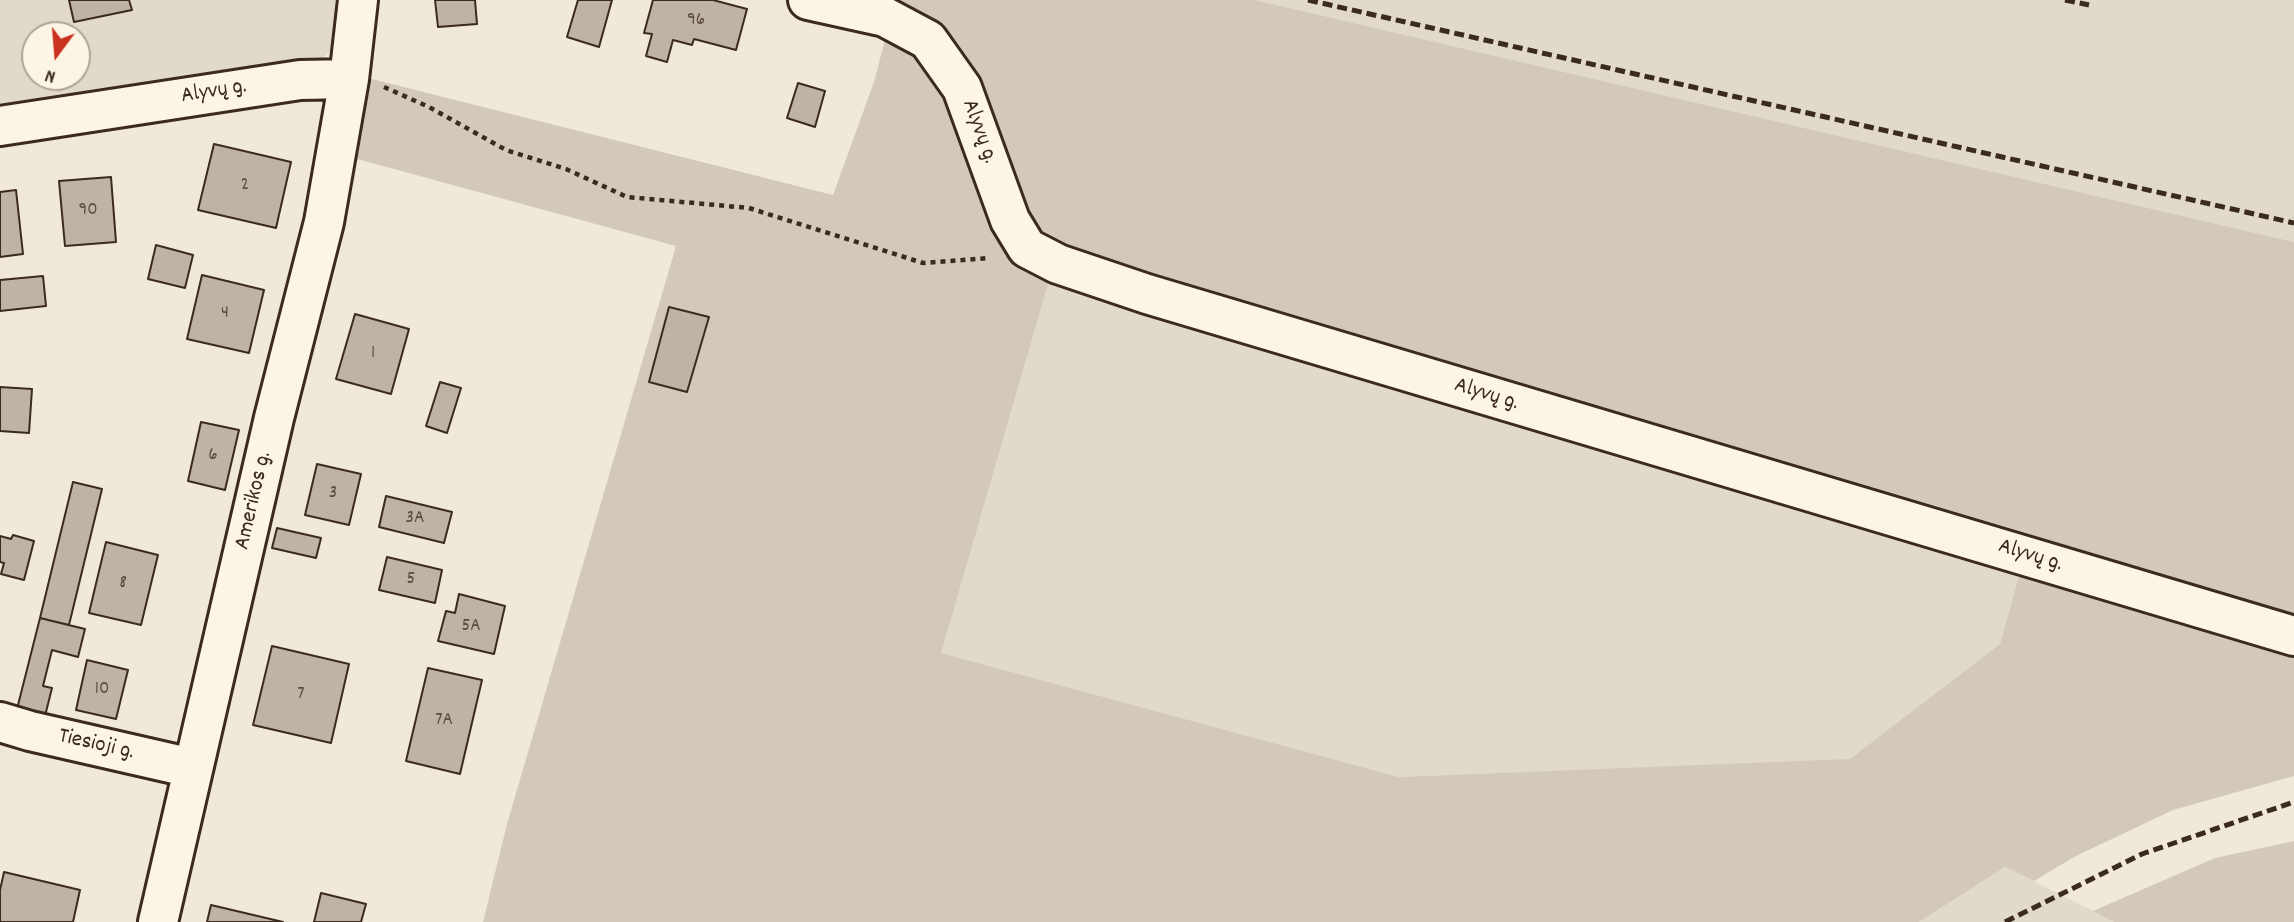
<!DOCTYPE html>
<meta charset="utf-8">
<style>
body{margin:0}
#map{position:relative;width:2294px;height:922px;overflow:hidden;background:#f0e9d9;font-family:Dekko,sans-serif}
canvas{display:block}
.north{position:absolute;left:21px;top:21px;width:70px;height:70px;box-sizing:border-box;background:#fcf5e5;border:2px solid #afa495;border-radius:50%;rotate:196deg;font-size:19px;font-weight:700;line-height:28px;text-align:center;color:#3b2a1e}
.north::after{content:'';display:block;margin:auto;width:24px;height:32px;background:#c8321e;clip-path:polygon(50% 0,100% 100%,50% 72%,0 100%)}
</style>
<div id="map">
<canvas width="2294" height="922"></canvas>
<div class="north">N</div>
</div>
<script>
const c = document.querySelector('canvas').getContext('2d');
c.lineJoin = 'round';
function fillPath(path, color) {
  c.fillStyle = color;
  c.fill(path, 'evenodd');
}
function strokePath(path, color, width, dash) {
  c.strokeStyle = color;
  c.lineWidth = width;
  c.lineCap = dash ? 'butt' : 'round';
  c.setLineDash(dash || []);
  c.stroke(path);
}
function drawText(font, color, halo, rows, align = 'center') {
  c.font = font + ' Dekko,sans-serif';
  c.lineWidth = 5;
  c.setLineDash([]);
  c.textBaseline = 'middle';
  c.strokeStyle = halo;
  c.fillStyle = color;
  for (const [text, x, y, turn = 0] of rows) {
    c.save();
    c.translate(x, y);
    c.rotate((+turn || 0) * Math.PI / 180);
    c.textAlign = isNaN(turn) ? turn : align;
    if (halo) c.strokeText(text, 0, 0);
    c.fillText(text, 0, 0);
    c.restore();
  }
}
fillPath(new Path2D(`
 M0,0H349L339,41L320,62L0,108ZM35,35H77V77H35Z
 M1255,0H2294V242Z
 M1059,246L2032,534L2000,644L1850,760L1399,777L940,653Z
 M2005,867L2093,911L2114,922H1919Z`), '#e1d9c9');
fillPath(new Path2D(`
 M893,0H1255L2294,242V776L2173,810L2074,857L2034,881L2005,867L1919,922H483L507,824L676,246L350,157L364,77L833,195L874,82L895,1ZM1059,246L2031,534L2000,644L1850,759L1399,777L941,653Z
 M2294,841V922H2114L2093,911L2215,858Z`), '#d2c9ba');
const building = new Path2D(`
 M69,0H129L132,10L74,22Z
 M435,0H475L477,24L438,27Z
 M578,0H612L599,47L567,37Z
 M653,0H713L747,9L736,50L694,39L692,45L673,40L667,62L646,56L652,34L644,33Z
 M798,83L825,91L815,127L787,118Z
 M214,144L291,162L276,228L198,210Z
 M111,177L116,242L65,246L59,181Z
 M16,190L23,254L0,257V192Z
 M156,245L193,255L185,288L148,279Z
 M202,275L264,290L249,353L187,339Z
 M43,276L46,306L0,311V280Z
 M669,307L709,317L687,392L649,382Z
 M355,314L409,329L391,394L336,379Z
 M440,382L461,388L447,433L426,426Z
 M0,387L32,389L29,433L0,431Z
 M201,422L239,430L225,490L188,481Z
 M317,464L361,474L349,525L305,515Z
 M73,482L102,489L69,625L40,618Z
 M386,496L452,512L444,543L379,527Z
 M277,528L321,538L316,558L272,548Z
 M13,535L34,541L24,580L1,574L4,563L0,562V536L11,539Z
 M106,542L158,555L141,625L89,613Z
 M387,557L442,570L435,603L379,590Z
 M459,594L505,606L494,654L438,641L446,611L455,613Z
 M40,618L85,629L78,657L52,650L43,686L52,688L44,720L16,713Z
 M272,646L349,664L331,743L253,725Z
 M87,660L128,670L116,719L76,710Z
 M428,668L482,680L460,774L406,761Z
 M4,872L80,890L73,922H0V890Z
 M321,893L366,904L361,922H314Z
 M211,905L283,922H207Z`);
fillPath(building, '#beb3a4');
strokePath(building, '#3b2a1e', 2);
const minor = new Path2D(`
 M808,0L885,17L928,40L962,88L1010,220L1027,248L1058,264L1147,294L2294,636
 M0,126L300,80L349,79L358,0
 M0,722L30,731L192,768
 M158,922L274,418L324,222L349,79`);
strokePath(minor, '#3b2a1e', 44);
strokePath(new Path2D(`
 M384,87L429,107L506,150L566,169L627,197L749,208L923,263L989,258`), '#3b2a1e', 4.5, [5, 5]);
strokePath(minor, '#fcf5e5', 38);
strokePath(new Path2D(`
 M1308,0L2294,223
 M2065,0L2089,5
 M2005,922L2142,854L2294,802`), '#3b2a1e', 5, [10, 5]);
drawText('19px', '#5c4c40', null, [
 ["96",696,21],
 ["2",245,186],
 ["90",88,211],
 ["4",225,314],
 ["1",373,354],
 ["6",213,456],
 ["3",333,494],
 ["3A",415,519],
 ["5",411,580],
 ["8",123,584],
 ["5A",471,627],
 ["10",102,690],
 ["7",301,695],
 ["7A",444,721]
]);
drawText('23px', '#3b2a1e', '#fcf5e5', [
 ["Alyvų g.",214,93,-9],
 ["Alyvų g.",978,132,70],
 ["Alyvų g.",1486,396,17],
 ["Amerikos g.",255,501,-77],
 ["Alyvų g.",2030,557,17],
 ["Tiesioji g.",96,746,13]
]);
</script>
